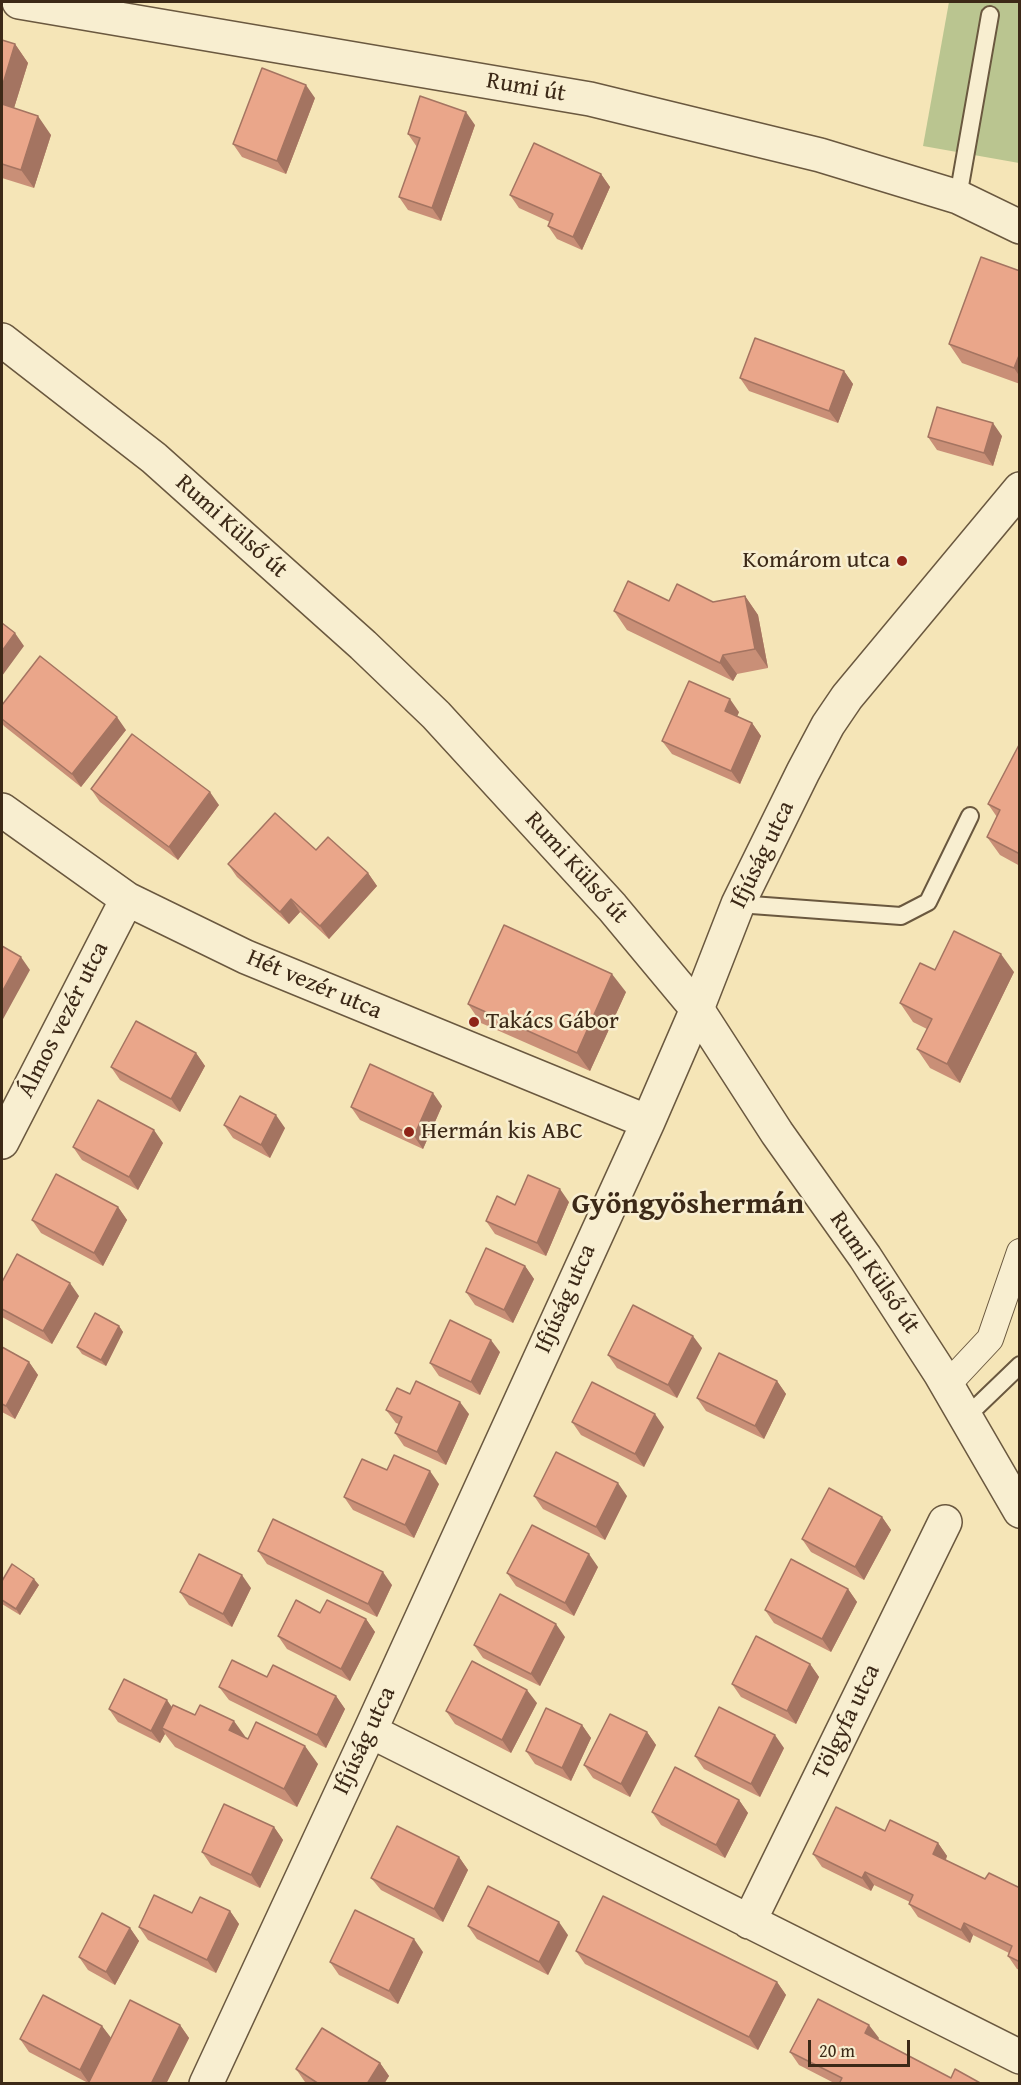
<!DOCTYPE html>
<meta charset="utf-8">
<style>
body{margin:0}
#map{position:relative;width:1021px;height:2085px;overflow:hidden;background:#f5e5b7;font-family:"Gentium Book Plus",serif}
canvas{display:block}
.frame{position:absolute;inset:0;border:3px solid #3c2917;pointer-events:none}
.scale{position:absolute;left:808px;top:2040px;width:102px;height:27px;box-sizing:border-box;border:3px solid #3c2917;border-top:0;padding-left:8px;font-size:18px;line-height:21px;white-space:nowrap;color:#3c2917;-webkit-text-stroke:4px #f8eed0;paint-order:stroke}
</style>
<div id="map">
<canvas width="1021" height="2085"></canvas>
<div class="frame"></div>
<div class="scale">20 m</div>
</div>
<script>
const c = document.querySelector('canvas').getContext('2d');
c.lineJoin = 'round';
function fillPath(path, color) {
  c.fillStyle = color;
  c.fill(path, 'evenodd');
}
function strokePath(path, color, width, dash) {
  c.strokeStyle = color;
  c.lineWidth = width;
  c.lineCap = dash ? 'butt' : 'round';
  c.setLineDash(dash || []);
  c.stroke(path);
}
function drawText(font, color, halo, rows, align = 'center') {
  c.font = font + ' "Gentium Book Plus",serif';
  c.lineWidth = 5;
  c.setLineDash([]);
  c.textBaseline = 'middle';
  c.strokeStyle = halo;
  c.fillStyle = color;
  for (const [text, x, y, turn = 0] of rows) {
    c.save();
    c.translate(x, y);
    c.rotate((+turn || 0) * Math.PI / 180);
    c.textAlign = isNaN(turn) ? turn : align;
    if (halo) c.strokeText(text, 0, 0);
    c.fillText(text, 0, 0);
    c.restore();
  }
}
fillPath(new Path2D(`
 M949,2H1019V163L923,146Z`), '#bac590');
const service = new Path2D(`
 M958,197L990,15
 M738,904L901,916L928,902L970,816
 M966,1417L1020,1365`);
const pedestrian = new Path2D(`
 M947,1385L990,1339L1020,1252`);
const minor = new Path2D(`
 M19,2L590,99L820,155L958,197L1020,227
 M2,810L127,899L246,957L648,1122
 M2,1142L127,899
 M370,1731L1020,2057
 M749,1922L945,1522
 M206,2084L370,1731L648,1122L697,1009L738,904L803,772L828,725L847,697L1020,489`);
const tertiary = new Path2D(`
 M2,340L154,458L363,645L436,715L612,907L697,1009L777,1133L865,1257L940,1373L1020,1511`);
strokePath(service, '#6a583f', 20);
strokePath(pedestrian, '#6a583f', 28);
strokePath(minor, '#6a583f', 36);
strokePath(tertiary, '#6a583f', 36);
strokePath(service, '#f8eed0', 16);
strokePath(pedestrian, '#f8eed0', 26);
strokePath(minor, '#f8eed0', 33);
strokePath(tertiary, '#f8eed0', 33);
fillPath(new Path2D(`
 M2,40L15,44L28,63L14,108L51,135L34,188L2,178Z
 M315,98L286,174L242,157L233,144Z
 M475,125L441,221L408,210L399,197L417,147L408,134Z
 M601,174L610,187L582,250L557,239L548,226L550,222L519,208L510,195Z
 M1020,271V384L962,363L949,344Z
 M844,371L853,384L838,423L749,391L740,378Z
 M1002,436L993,466L937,450L928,437Z
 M745,596L758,615L768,668L737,674L733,681L627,630L614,611L669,601L713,602Z
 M2,705L126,730L81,787L4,726L2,723Z
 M739,712L737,716L752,723L761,736L740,784L672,754L662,741Z
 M1020,743V866L1000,855L987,837L997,817L988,804Z
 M91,789L219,805L178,860L100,802Z
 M316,850L368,873L377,886L329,939L300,912L289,924L237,877L228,864Z
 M935,970L1014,972L960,1083L930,1068L917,1049L927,1029L913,1022L900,1003Z
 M626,992L590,1071L481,1023L468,1004Z
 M196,1053L205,1066L180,1112L120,1080L111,1067Z
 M442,1106L423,1149L360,1120L351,1107Z
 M224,1125L285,1128L270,1158L233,1138Z
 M163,1143L138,1190L82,1160L73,1147Z
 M569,1202L546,1256L495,1234L486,1221L515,1205Z
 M118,1207L127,1220L103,1266L41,1233L32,1220Z
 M525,1266L534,1279L513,1323L475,1305L466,1292Z
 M2,1282L79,1296L52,1344L2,1317Z
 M119,1326L123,1332L106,1366L82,1354L77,1347Z
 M2,1347L29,1362L38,1375L15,1419L2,1412Z
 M702,1348L677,1398L617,1368L608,1355Z
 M500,1352L480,1395L439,1376L430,1363Z
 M777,1381L786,1394L764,1439L706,1411L697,1398Z
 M410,1394L469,1414L446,1465L404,1446L395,1433L399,1424L396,1423L386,1410Z
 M572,1422L664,1427L644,1467L581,1435Z
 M387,1470L439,1484L414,1538L353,1510L344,1497Z
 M534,1496H627L605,1540L543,1509Z
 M882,1517L891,1530L864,1580L811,1552L802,1539Z
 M258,1551L392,1585L377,1617L267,1564Z
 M598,1567L574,1616L516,1586L507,1573Z
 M2,1581L39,1585L20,1615L2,1604Z
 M251,1588L232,1627L189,1605L180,1592Z
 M848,1589L857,1602L831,1652L774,1623L765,1610Z
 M320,1613L366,1619L375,1632L350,1681L287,1649L278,1636Z
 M565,1637L540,1686L483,1658L474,1645Z
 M810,1664L819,1677L796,1724L741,1697L732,1684Z
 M267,1677L336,1696L345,1709L326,1748L229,1700L219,1687Z
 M537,1703L511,1753L455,1724L446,1711Z
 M172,1707L246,1738L318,1764L297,1807L175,1747L165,1734L160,1743L118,1722L109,1709Z
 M582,1725L591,1738L571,1781L535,1764L526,1751Z
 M647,1732L656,1745L630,1797L593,1778L584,1765Z
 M784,1748L760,1797L704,1769L695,1756Z
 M739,1800L748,1813L725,1858L661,1825L652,1812Z
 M274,1827L283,1840L260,1888L211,1865L202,1852Z
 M938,1843L947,1856L946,1860L985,1879L1020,1888V1970L1017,1969L1008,1956L1009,1953L973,1935L970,1943L918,1917L909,1904L910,1902L874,1885L871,1891L822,1867L813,1854Z
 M459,1857L468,1870L443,1922L381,1890L371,1878Z
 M230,1911L239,1924L216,1973L148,1940L139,1927L192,1913Z
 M468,1926L568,1935L548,1975L477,1939Z
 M130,1928L139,1941L115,1985L88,1970L79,1957Z
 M576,1951L777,1982L786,1995L758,2050L585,1964Z
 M423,1952L398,2004L339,1975L330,1962Z
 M180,2025L189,2038L166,2084H90L29,2052L20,2039L102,2026L111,2039Z
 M879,2038L877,2040L951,2078L982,2084H836L799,2065L790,2052Z
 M380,2063L389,2076L384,2084H307L305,2082L296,2069Z`), '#c98f77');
fillPath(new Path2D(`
 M15,44L28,63L10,121L2,110V87Z
 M306,85L315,98L286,174L277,161Z
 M466,112L475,125L441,221L432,208Z
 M38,116L51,135L34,188L21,170Z
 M601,174L610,187L582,250L573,237Z
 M1020,353V377L1014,368Z
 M844,371L853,384L838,423L829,411Z
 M993,423L1002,436L993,466L984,453Z
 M745,596L758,615L768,668L755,649Z
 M15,633L24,646L2,676V651Z
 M723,655L737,674L733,681L720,663Z
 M730,699L739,712L734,724L725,711Z
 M117,717L126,730L81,787L72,774Z
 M752,723L761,736L740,784L731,771Z
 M210,792L219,805L178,860L169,847Z
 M368,873L377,886L329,939L320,926Z
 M291,899L300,912L289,924L280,912Z
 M1001,954L1014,972L960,1083L947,1064Z
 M21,957L30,970L2,1021V992Z
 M612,974L626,992L590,1071L577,1053Z
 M196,1053L205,1066L180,1112L171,1099Z
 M433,1093L442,1106L423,1149L414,1136Z
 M276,1115L285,1128L270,1158L261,1145Z
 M154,1130L163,1143L138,1190L129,1177Z
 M560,1189L569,1202L546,1256L537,1243Z
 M118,1207L127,1220L103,1266L94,1253Z
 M525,1266L534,1279L513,1323L504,1310Z
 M70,1283L79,1296L52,1344L43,1331Z
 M119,1326L123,1332L106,1366L101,1360Z
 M693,1336L702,1348L677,1398L668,1385Z
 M491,1340L500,1352L480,1395L471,1382Z
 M29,1362L38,1375L15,1419L6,1406Z
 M777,1381L786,1394L764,1439L755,1426Z
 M460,1402L469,1414L446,1465L437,1452Z
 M655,1414L664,1427L644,1467L635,1454Z
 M430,1471L439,1484L414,1538L405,1525Z
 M618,1483L627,1496L605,1540L596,1527Z
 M882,1517L891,1530L864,1580L855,1567Z
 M589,1554L598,1567L574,1616L565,1603Z
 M383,1572L392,1585L377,1617L368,1604Z
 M242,1575L251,1588L232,1627L223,1614Z
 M34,1579L39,1585L20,1615L16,1609Z
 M848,1589L857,1602L831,1652L822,1639Z
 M366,1619L375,1632L350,1681L341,1669Z
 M556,1624L565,1637L540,1686L531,1674Z
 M810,1664L819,1677L796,1724L787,1711Z
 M527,1690L537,1703L511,1753L502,1740Z
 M336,1696L345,1709L326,1748L317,1735Z
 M167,1700L176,1713L162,1728L165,1734L160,1743L151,1731Z
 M234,1721L247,1739L229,1730Z
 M582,1725L591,1738L571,1781L562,1768Z
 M647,1732L656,1745L630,1797L621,1784Z
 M775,1735L784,1748L760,1797L751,1784Z
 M305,1746L318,1764L297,1807L284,1789Z
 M739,1800L748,1813L725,1858L716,1845Z
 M274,1827L283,1840L260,1888L251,1875Z
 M938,1843L947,1856L942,1867L933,1854Z
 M459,1857L468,1870L443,1922L434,1909Z
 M865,1872L874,1885L871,1891L862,1878Z
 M230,1911L239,1924L216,1973L207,1960Z
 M559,1922L568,1935L548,1975L539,1962Z
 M964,1923L973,1935L970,1943L961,1930Z
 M130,1928L139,1941L115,1985L106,1972Z
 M414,1939L423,1952L398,2004L389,1991Z
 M777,1982L786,1995L758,2050L749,2037Z
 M180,2025L189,2038L166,2084H151Z
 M869,2025L879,2038L874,2046L865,2033Z
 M102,2026L112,2039L89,2083L80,2070Z
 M380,2063L389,2076L384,2084H367Z`), '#a47461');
const building = new Path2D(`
 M2,40L15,44L2,87Z
 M262,68L306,85L277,161L233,144Z
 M420,96L466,112L432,208L399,197L420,138L408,134Z
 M2,104L38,116L21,170L2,164Z
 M534,143L601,174L573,237L548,226L553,214L510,195Z
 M981,257L1020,271V353L1014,368L949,344Z
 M755,338L844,371L829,411L740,378Z
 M937,407L993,423L984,453L928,437Z
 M628,581L669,601L677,584L713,602L745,596L755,649L723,655L720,663L614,611Z
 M2,623L15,633L2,651Z
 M40,656L117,717L72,774L2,719V705Z
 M689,681L730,699L725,711L752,723L731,771L662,741Z
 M132,734L210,792L169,847L91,789Z
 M1020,743V854L987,837L1000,810L988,804Z
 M275,813L316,850L328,837L368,873L320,926L291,899L280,912L228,864Z
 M504,925L612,974L577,1053L468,1004Z
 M954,931L1001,954L947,1064L917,1049L932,1019L900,1003L920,963L935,970Z
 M2,946L21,957L2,992Z
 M136,1021L196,1053L171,1099L111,1067Z
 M370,1064L433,1093L414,1136L351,1107Z
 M240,1096L276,1115L261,1145L224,1125Z
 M98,1100L154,1130L129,1177L73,1147Z
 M56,1174L118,1207L94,1253L32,1220Z
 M528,1175L560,1189L537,1243L486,1221L497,1196L515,1205Z
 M486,1248L525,1266L504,1310L466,1292Z
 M17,1254L70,1283L43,1331L2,1309V1282Z
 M633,1305L693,1336L668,1385L608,1355Z
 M95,1313L119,1326L101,1360L77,1347Z
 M450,1320L491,1340L471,1382L430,1363Z
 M2,1347L29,1362L6,1406L2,1404Z
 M719,1353L777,1381L755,1426L697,1398Z
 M416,1381L460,1402L437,1452L395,1433L402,1417L386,1410L397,1388L410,1394Z
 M592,1382L655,1414L635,1454L572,1422Z
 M556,1452L618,1483L596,1527L534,1496Z
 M394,1455L430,1471L405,1525L344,1497L362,1459L387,1470Z
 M829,1488L882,1517L855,1567L802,1539Z
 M273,1519L383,1572L368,1604L258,1551Z
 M532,1525L589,1554L565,1603L507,1573Z
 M199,1554L242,1575L223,1614L180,1592Z
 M791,1559L848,1589L822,1639L765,1610Z
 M12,1564L34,1579L16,1609L2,1600V1581Z
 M500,1594L556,1624L531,1674L474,1645Z
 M296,1600L320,1613L327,1600L366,1619L341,1669L278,1636Z
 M756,1636L810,1664L787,1711L732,1684Z
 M232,1660L267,1677L273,1665L336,1696L317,1735L219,1687Z
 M472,1661L527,1690L502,1740L446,1711Z
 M124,1679L167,1700L151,1731L109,1709Z
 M173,1705L195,1715L200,1705L234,1721L229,1730L248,1739L256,1722L305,1746L284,1789L162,1728Z
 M719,1707L775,1735L751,1784L695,1756Z
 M546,1708L582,1725L562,1768L526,1751Z
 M610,1714L647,1732L621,1784L584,1765Z
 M675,1767L739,1800L716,1845L652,1812Z
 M224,1804L274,1827L251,1875L202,1852Z
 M836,1807L885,1831L890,1820L938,1843L933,1854L985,1879L989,1873L1020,1888V1962L1008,1956L1012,1946L964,1923L961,1930L909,1904L913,1895L865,1872L862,1878L813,1854Z
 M397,1826L459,1857L434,1909L371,1878Z
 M488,1886L559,1922L539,1962L468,1926Z
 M154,1895L192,1913L200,1897L230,1911L207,1960L139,1927Z
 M603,1896L777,1982L749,2037L576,1951Z
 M355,1910L414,1939L389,1991L330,1962Z
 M102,1913L130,1928L106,1972L79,1957Z
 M43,1995L102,2026L80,2070L20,2039Z
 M818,1999L869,2025L865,2033L951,2078L955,2069L982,2084H839L842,2078L790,2052Z
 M130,2000L180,2025L151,2084H92L89,2082Z
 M322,2028L380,2063L367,2084H319L296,2069Z`);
fillPath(building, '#eaa68a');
strokePath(building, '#a47461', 1.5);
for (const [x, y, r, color] of [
 [902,561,6,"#8f2418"],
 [474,1022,6,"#8f2418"],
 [409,1132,6,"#8f2418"]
]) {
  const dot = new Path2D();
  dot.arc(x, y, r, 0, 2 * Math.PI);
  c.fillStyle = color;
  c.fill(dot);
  strokePath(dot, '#f8eed0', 2);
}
drawText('24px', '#3c2917', '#f8eed0', [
 ["Rumi út",526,88,10],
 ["Rumi Külső út",231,527,42],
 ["Ifjúság utca",763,855,-64],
 ["Rumi Külső út",576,868,48],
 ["Hét vezér utca",314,985,23],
 ["Álmos vezér utca",64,1020,-63],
 ["Rumi Külső út",874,1273,56],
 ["Ifjúság utca",566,1299,-66],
 ["Tölgyfa utca",847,1722,-64],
 ["Ifjúság utca",365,1741,-65]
]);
drawText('24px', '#3c2917', '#f8eed0', [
 ["Komárom utca",890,561,"right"],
 ["Takács Gábor",486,1022],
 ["Hermán kis ABC",421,1132]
], 'left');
drawText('bold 30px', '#3c2917', '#f8eed0', [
 ["Gyöngyöshermán",688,1205]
]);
</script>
